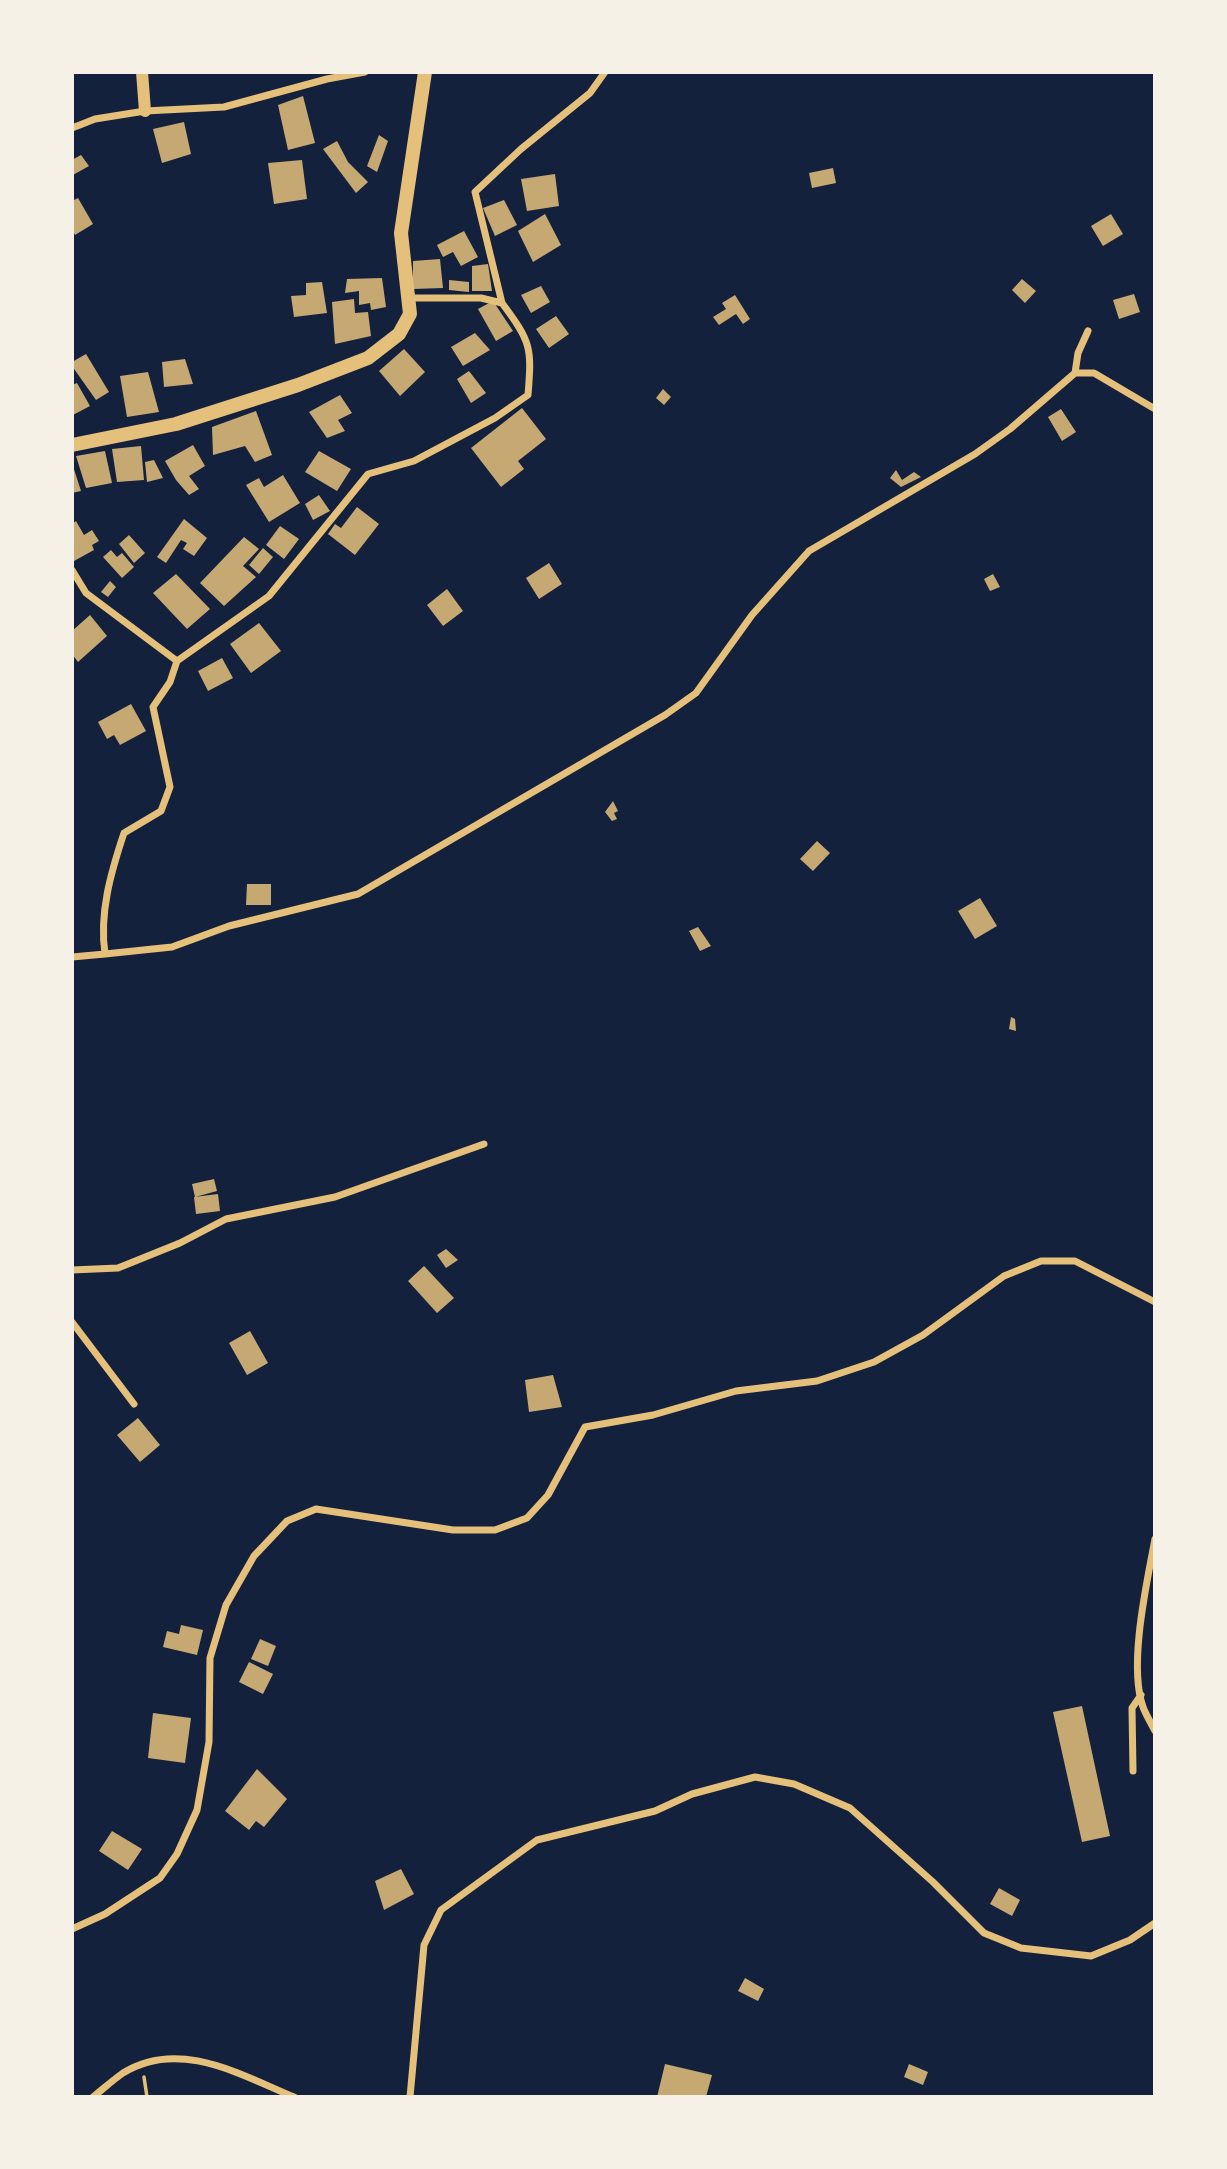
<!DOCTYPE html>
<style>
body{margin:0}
#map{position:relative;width:1227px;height:2169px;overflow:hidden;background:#14213d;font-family:"Titillium Web",sans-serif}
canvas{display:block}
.frame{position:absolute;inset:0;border:74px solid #f6f1e7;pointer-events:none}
</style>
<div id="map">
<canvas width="1227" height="2169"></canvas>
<div class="frame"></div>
</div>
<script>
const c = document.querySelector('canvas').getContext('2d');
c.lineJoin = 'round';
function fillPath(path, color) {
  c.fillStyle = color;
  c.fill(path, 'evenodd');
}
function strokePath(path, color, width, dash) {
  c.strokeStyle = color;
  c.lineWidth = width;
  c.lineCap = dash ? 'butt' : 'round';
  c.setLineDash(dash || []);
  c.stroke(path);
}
fillPath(new Path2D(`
 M303,96L315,143L288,150L278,105Z
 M184,122L191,154L162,163L153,129Z
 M379,135L388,141L377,172L367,166Z
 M337,141L348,162L368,182L356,193L323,149Z
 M81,155L89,166L73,175L72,160Z
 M302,160L307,199L274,204L268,163Z
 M833,168L836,183L812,188L809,173Z
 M555,174L559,206L527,211L521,179Z
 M78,198L93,224L75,235L72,229V201Z
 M504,200L517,225L495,236L483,208Z
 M545,214L561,245L533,262L518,231Z
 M1111,214L1123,234L1103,246L1091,226Z
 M464,231L478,257L461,266L453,252L443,257L437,245Z
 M440,259L443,288L413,289V261Z
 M488,264L492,291H472V266Z
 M382,278L386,307L371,310L370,303L359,305V291L345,293L347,279Z
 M1022,279L1036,291L1025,303L1012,290Z
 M449,280L469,282V292L449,290Z
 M322,282L327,313L294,317L291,296L306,295V283Z
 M541,286L550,302L531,313L521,295Z
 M1134,294L1140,312L1119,319L1113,300Z
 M735,295L750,319L743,324L736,314L719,325L713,317L726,309L722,303Z
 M354,299L355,313L368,312L371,336L335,344L332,302Z
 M493,301L513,331L496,341L478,309Z
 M556,316L569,334L549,348L536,329Z
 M475,333L490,350L463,366L451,347Z
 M404,349L425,372L400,396L379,371Z
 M86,354L109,392L96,400L72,366V362Z
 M185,359L193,384L164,387L162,362Z
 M469,371L486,393L471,403L457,379Z
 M148,372L159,412L127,417L120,376Z
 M77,383L90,406L73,415L72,385Z
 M663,389L671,397L664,405L656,398Z
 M340,395L352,413L338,420L345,431L327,438L309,412Z
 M522,408L546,439L518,461L524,469L501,487L471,448Z
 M1061,409L1076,432L1062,441L1048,417Z
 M256,411L272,455L255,462L245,446L213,455L212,427Z
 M193,445L205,466L189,476L199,489L189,495L176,480L165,461Z
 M141,446L144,480L117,482L112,449Z
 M105,451L112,483L86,488L76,456Z
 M319,451L351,469L337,491L305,472Z
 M154,460L163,478L147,482L145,462Z
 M72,463L81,491L72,493Z
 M896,470L902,480L914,472L921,477L901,487L890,478Z
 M283,475L300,503L269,522L246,485L259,478L264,487Z
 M319,495L330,511L313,520L305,504Z
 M357,507L379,524L355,555L328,534L335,524L341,528Z
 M184,519L207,538L194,556L183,549L187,543L181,540L166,563L157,557Z
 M76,521L84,535L92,530L99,541L92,545L94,550L74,561L72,524Z
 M280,526L299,539L284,559L266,545Z
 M129,535L145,553L134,563L119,544Z
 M244,537L259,549L243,566L256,577L224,606L200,583Z
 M263,548L273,557L259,574L249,565Z
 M111,550L117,557L122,553L134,567L122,578L103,557Z
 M549,563L562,584L539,599L526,578Z
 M176,574L210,609L187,629L153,593Z
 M993,574L1000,587L990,591L984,579Z
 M110,581L116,587L108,597L101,592Z
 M447,589L463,611L443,626L427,605Z
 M90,615L107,636L78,662L72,654V631Z
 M259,623L281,651L251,673L230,644Z
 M222,658L233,678L208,691L198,671Z
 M131,704L146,731L120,745L114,735L107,739L98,722Z
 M613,801L618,811L614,813L617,819L612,821L605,812Z
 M817,841L830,853L813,871L800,859Z
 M247,884H271V905H246Z
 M980,898L997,926L975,939L958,911Z
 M698,927L711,946L700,951L689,931Z
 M1011,1017L1015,1019L1016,1031L1009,1029Z
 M214,1179L217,1191L195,1197L192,1184Z
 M218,1194L220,1211L196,1214L194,1197Z
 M446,1249L458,1260L446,1268L437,1255Z
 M424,1266L454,1298L437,1313L408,1281Z
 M250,1331L268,1363L247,1375L229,1343Z
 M553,1375L562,1407L529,1412L525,1380Z
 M138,1418L160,1445L140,1462L117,1435Z
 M181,1625L203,1630L197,1655L163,1647L167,1631L179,1634Z
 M260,1639L276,1646L268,1666L251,1659Z
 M249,1662L273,1674L263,1694L239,1682Z
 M1082,1706L1110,1836L1082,1842L1053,1712Z
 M153,1713L191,1718L185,1763L148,1758Z
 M257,1769L287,1799L264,1827L256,1821L249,1830L225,1811Z
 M112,1831L142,1849L128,1870L99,1851Z
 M401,1869L414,1894L384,1910L375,1881Z
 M999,1888L1020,1900L1012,1916L990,1904Z
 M745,1978L764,1989L758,2001L738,1991Z
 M665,2064L712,2075L706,2097H657Z
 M909,2064L928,2072L923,2085L904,2077Z`), '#c6a872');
strokePath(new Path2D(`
 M144,2077L147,2097`), '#e5c07b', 3.5);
strokePath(new Path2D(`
 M72,128L95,119L145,111L224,107L327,79L365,72
 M502,303L475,192L521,149L590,93L605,72
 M1075,373L1078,353L1088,331
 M72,570L86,593L177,661L269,596L368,474L414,461L495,418L528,395C532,347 531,342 502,303L481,298H408
 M105,954L172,947L229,926L358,894L665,715L696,693L752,615L809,551L975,454L1010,429L1075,373H1094L1155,409
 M72,957L105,954C99,913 111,872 124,833L161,811L170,787L153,707L170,682L177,661
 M72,1270L118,1268L180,1243L226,1219L335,1197L484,1144
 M72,1322L134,1404
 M1155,1539C1147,1582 1128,1665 1143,1707C1146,1715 1151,1723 1155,1731
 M1133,1771L1132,1708L1141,1695
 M72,1929L105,1914L160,1878L177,1854L197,1810L209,1742L210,1658L226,1605L254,1556L287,1521L316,1509L453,1530H495L527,1518L548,1495L585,1427L653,1415L736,1391L817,1381L874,1362L923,1335L1004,1276L1041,1261H1075L1155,1302
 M93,2097C103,2089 113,2080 123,2073C179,2038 241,2075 294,2097
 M410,2097L424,1945L441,1910L537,1840L655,1811L692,1794L755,1777L794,1784L850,1808L933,1882L984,1933L1021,1948L1091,1956L1130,1940L1155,1923`), '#e5c07b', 7);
strokePath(new Path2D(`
 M142,72L145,111`), '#e5c07b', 12);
strokePath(new Path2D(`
 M72,445L176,424L298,385L368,358L399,334L410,314L401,233L425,72`), '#e5c07b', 14);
</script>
